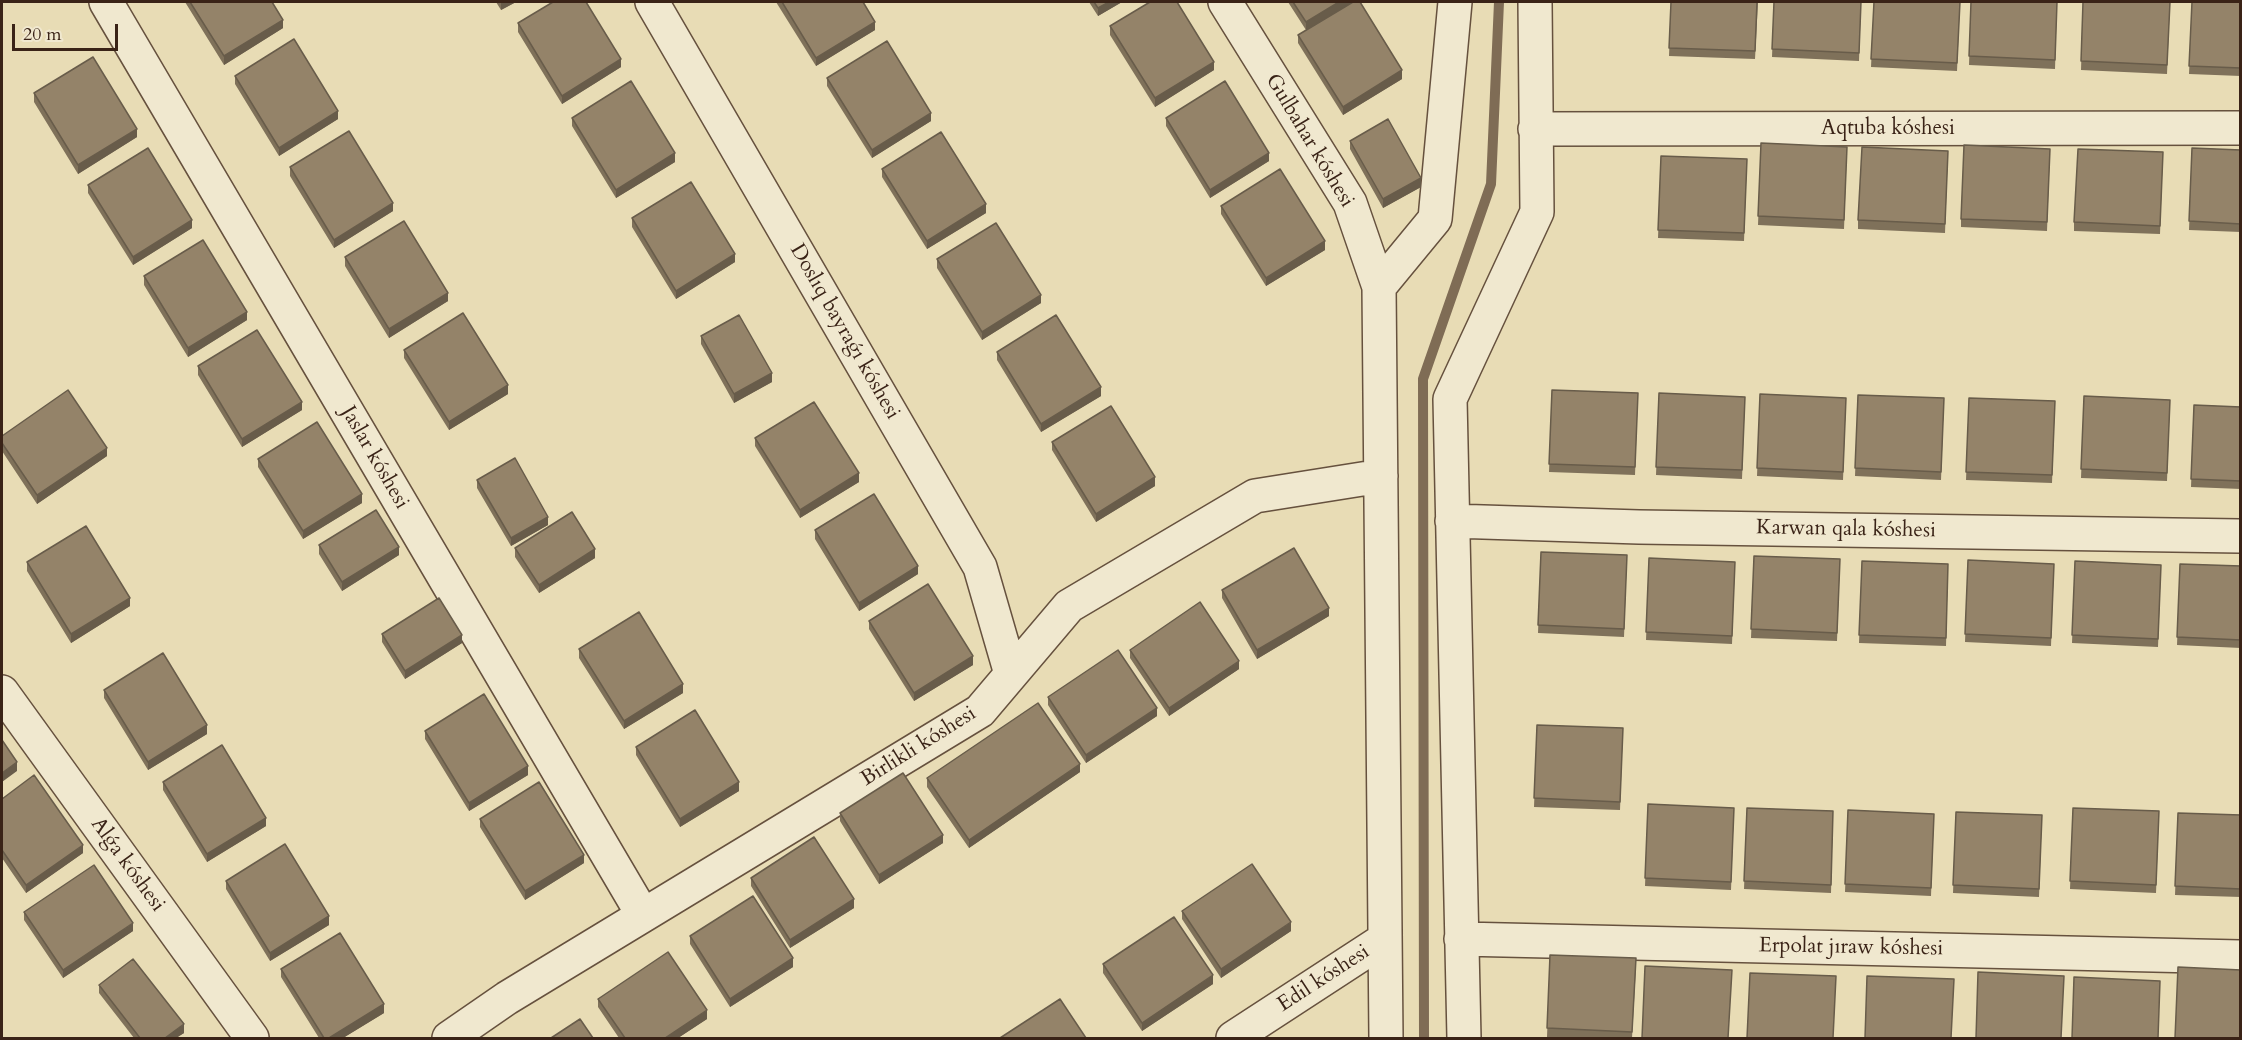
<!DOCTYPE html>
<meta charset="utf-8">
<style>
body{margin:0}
#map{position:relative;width:2242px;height:1040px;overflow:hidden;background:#e8dcb5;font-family:Cardo,serif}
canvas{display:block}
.frame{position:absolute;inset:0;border:3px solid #3a2317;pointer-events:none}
.scale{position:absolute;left:12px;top:24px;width:106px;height:27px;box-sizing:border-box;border:3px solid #3a2317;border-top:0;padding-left:8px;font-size:18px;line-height:21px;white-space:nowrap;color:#3a2317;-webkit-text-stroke:4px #f0e8cf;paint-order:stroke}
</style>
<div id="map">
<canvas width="2242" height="1040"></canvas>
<div class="frame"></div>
<div class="scale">20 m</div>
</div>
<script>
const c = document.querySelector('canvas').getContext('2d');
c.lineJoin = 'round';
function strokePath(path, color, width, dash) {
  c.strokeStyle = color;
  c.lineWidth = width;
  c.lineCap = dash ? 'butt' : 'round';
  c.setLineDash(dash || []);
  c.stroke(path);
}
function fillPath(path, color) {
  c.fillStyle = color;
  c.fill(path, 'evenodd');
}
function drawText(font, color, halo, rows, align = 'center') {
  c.font = font + ' Cardo,serif';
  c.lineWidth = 5;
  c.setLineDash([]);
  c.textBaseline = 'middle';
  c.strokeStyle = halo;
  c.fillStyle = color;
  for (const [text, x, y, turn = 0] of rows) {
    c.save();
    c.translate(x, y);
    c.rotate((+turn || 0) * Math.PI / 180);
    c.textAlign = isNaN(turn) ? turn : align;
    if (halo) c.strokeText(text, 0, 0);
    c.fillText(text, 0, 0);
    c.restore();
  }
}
strokePath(new Path2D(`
 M1424,1038L1423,379L1491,184L1499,2`), '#7f6c55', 10);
const minor = new Path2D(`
 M106,2L643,915
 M652,2L980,567L1011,674
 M1225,2L1350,203L1379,287
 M1535,129L2240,128
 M1452,521L1639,527L2240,536
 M2,692L252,1038
 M1461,939L2240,957
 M449,1038L507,998L980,711L1069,606L1255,496L1381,476
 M1233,1038L1385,939
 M1386,1038L1379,287L1435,219L1455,2
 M1464,1038L1450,399L1537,212L1535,2`);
strokePath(minor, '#66513e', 36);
strokePath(minor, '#f0e8cf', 33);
fillPath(new Path2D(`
 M185,2H272L283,28L224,65Z
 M496,2H516L501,10Z
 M776,2H863L875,30L816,66Z
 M1089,2H1122L1098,16Z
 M1288,2H1360L1402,79L1343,115L1298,43V35L1306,30Z
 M1671,2H1758L1755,59L1669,56Z
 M1774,2H1861L1859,61L1772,57Z
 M1874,2H1960L1957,71L1871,67Z
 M1971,2H2057L2055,69L1969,65Z
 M2083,2H2170L2167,74L2081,70Z
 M2192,2H2241V76L2189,74Z
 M518,23L621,67L562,104L518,32Z
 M1110,26L1214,70L1155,107L1110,35Z
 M235,76L338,119L279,156L235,84Z
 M827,78L931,121L872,158L827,86Z
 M34,93L137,137L78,174L34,102Z
 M572,118L675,162L616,198L572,126Z
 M1166,118L1269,161L1210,198L1166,126Z
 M1350,141L1421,187L1383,208L1350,149Z
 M1761,143L1847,147L1844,229L1758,225Z
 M2192,148L2241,150V232L2189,230Z
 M2050,149L2047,231L1961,227V219Z
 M1948,151L1945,233L1858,229V220Z
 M2163,152L2160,234L2074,231V222Z
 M1661,156L1747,159L1744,241L1658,238Z
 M290,167L393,211L334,248L290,176Z
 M882,169L986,213L927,249L882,177Z
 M88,185L192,228L133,265L88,193Z
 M1221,206L1325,250L1266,286L1221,214Z
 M632,218L735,262L676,299L632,227Z
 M345,257L448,301L389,338L345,266Z
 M937,259L1041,303L982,340L937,268Z
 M144,276L247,320L188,357L144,285Z
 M701,336L772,382L734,403L701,344Z
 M404,350L508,394L449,430L404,358Z
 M997,352L1101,396L1041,432L997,360Z
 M198,366L302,410L242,447L198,375Z
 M1552,390L1638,393L1635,475L1549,472Z
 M1659,393L1745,397L1742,479L1656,475Z
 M1760,394L1846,398L1843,480L1757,476Z
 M1858,395L1944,398L1941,480L1855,476Z
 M2084,396L2170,400L2167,481L2081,478Z
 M1969,398L2055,401L2052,483L1966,480Z
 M2194,405L2241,407V489L2191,487Z
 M2,436L107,456L37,504L2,451Z
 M755,438L859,482L800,518L755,446Z
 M1052,442L1155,486L1096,522L1052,450Z
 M258,459L362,503L303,539L258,467Z
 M477,480L548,525L511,546L477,488Z
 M815,530L918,574L859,611L815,539Z
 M319,545L399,555L342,591L319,554Z
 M515,548L595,558L539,593L515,557Z
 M1541,552L1627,555L1624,637L1538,633Z
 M1754,556L1840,559L1837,641L1751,638Z
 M1649,558L1735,562L1732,644L1646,640Z
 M1968,560L2054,564L2051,646L1965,642Z
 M1862,561L1948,564L1946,646L1859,643Z
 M2075,561L2161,565L2158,647L2072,643Z
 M27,562L130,606L71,643L27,571Z
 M2180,564L2241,566V648L2177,645Z
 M1222,590L1329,616L1257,659L1222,598Z
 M869,621L973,665L914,701L869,629Z
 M382,634L462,643L405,679L382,642Z
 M579,649L683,693L624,729L579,658Z
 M1130,650L1239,669L1169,716L1130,658Z
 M104,690L207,734L148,770L104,698Z
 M1048,697L1157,716L1086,763L1048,705Z
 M1537,725L1623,728L1620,810L1534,807Z
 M425,731L528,775L469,811L425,739Z
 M636,747L739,791L680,827L636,755Z
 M1080,772L969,848L927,787V778Z
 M163,782L266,826L207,862L163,790Z
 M2,799L83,853L26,893L2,858Z
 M1648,804L1734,808L1731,890L1645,886Z
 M1747,808L1833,811L1831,893L1744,889Z
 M2073,808L2159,811L2156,893L2070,889Z
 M1848,810L1934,814L1931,896L1845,892Z
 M1956,812L2042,815L2039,897L1953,893Z
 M840,813L943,843L879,884L840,821Z
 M2178,813L2241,815V897L2175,895Z
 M480,819L584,863L525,900L480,827Z
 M751,878L854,908L790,948L751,886Z
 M226,881L329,925L270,961L226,889Z
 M1182,911L1291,931L1221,978L1182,919Z
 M24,912L133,931L63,978L24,920Z
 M690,936L793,967L730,1007L690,944Z
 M1550,955L1636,966L1632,1038H1591L1547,1037Z
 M1103,964L1213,984L1142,1031L1103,973Z
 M281,969L384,1013L343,1038H319L281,977Z
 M99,985L184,1033L176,1038H134L99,993Z
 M598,999L707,1019L678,1038H619L598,1007Z`), '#7f715a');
fillPath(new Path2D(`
 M501,2H516L501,10Z
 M1109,2H1122L1098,16V8Z
 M1339,2H1353L1306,30V22Z
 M283,20V28L224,65V56Z
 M875,22V30L816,66V58Z
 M621,59V67L562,104V96Z
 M1214,62V70L1155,107V98Z
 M1402,70V79L1343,115V107Z
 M338,111V119L279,156V148Z
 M931,113V121L872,158V150Z
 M137,129V137L78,174V165Z
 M675,153V162L616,198V190Z
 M1269,153V161L1210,198V190Z
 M1421,178V187L1383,208V199Z
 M393,203V211L334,248V240Z
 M986,204V213L927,249V241Z
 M192,220V228L133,265V257Z
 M1325,241V250L1266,286V278Z
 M735,254V262L676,299V291Z
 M448,293V301L389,338V329Z
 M1041,295V303L982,340V332Z
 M247,312V320L188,357V348Z
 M772,373V382L734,403V394Z
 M508,385V394L449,430V422Z
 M1101,387V396L1041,432V424Z
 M302,402V410L242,447V439Z
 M107,448V456L37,504V495Z
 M859,473V482L800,518V510Z
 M1155,477V486L1096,522V514Z
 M362,494V503L303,539V531Z
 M548,517V525L511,546V538Z
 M399,547V555L342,591V582Z
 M595,549V558L539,593V585Z
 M918,566V574L859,611V603Z
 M130,598V606L71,643V634Z
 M1329,608V616L1257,659V650Z
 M462,635V643L405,679V671Z
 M973,656V665L914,701V693Z
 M1239,661V669L1169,716V708Z
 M683,684V693L624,729V721Z
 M1157,708V716L1086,763V755Z
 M207,725V734L148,770V762Z
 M17,762V771L2,782V773Z
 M1080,764V772L969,848V840Z
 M528,766V775L469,811V803Z
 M739,782V791L680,827V819Z
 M266,818V826L207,862V854Z
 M943,835V843L879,884V875Z
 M83,845V853L26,893V885Z
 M584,855V863L525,900V891Z
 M854,899V908L790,948V940Z
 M329,916V925L270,961V953Z
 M1291,922V931L1221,978V969Z
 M133,923V931L63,978V970Z
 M793,958V967L730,1007V999Z
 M1213,975V984L1142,1031V1023Z
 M384,1004V1013L343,1038H329Z
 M707,1010V1019L678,1038H665Z
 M184,1024V1033L176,1038H165Z`), '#685c4a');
const building = new Path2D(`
 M190,2H272L283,20L224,56Z
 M553,2H586L621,59L562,96L518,23Z
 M782,2H863L875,22L816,58Z
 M1094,2H1109L1098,8Z
 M1150,2H1177L1214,62L1155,98L1110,26Z
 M1293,2H1339L1306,22Z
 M1353,2H1360L1402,70L1343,107L1298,35Z
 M1671,2H1757L1755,51L1669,48Z
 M1774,2H1861L1859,53L1772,49Z
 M1874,2H1960L1957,63L1871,59Z
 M1971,2H2057L2055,60L1969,56Z
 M2083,2H2170L2167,65L2081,61Z
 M2192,2H2241V68L2189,66Z
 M294,39L338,111L279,148L235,76Z
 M887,41L931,113L872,150L827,78Z
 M93,57L137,129L78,165L34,93Z
 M631,81L675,153L616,190L572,118Z
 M1225,81L1269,153L1210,190L1166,118Z
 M1388,119L1421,178L1383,199L1350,141Z
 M349,131L393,203L334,240L290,167Z
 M941,132L986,204L927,241L882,169Z
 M1761,143L1847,147L1844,220L1758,216Z
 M1964,145L2050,149L2047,222L1961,219Z
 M1862,147L1948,151L1945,224L1858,220Z
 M148,148L192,220L133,257L88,185Z
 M2192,148L2241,150V224L2189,221Z
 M2078,149L2163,152L2160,226L2074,222Z
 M1661,156L1747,159L1744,233L1658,230Z
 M1280,169L1325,241L1266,278L1221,206Z
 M691,182L735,254L676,291L632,218Z
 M404,221L448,293L389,329L345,257Z
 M996,223L1041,295L982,332L937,259Z
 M203,240L247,312L188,348L144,276Z
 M463,313L508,385L449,422L404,350Z
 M739,315L772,373L734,394L701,336Z
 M1056,315L1101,387L1041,424L997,352Z
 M257,330L302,402L242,439L198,366Z
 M68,390L107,448L37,495L2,443V436Z
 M1552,390L1638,393L1635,467L1549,464Z
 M1659,393L1745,397L1742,470L1656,467Z
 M1760,394L1846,398L1843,472L1757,468Z
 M1858,395L1944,398L1941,472L1855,468Z
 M2084,396L2170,400L2167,473L2081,469Z
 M1969,398L2055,401L2052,475L1966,472Z
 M814,402L859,473L800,510L755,438Z
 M2194,405L2241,407V481L2191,479Z
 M1111,406L1155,477L1096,514L1052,442Z
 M317,422L362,494L303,531L258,459Z
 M515,458L548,517L511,538L477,480Z
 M874,494L918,566L859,603L815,530Z
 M376,510L399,547L342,582L319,545Z
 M572,512L595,549L539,585L515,548Z
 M86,526L130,598L71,634L27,562Z
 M1294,548L1329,608L1257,650L1222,590Z
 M1541,552L1627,555L1624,629L1538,625Z
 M1754,556L1840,559L1837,633L1751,629Z
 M1649,558L1735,562L1732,636L1646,632Z
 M1968,560L2054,564L2051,638L1965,634Z
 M1862,561L1948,564L1946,638L1859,635Z
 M2075,561L2161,565L2158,639L2072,635Z
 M2180,564L2241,566V640L2177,637Z
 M928,584L973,656L914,693L869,621Z
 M439,598L462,635L405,671L382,634Z
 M1200,602L1239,661L1169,708L1130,650Z
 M639,612L683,684L624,721L579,649Z
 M1118,650L1157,708L1086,755L1048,697Z
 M163,653L207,725L148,762L104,690Z
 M484,694L528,766L469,803L425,731Z
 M1038,703L1080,764L969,840L927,778Z
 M695,710L739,782L680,819L636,747Z
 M1537,725L1623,728L1620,802L1534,798Z
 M2,740L17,762L2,773Z
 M222,745L266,818L207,854L163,782Z
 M903,773L943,835L879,875L840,813Z
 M34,775L83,845L26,885L2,850V799Z
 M539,782L584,855L525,891L480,819Z
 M1648,804L1734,808L1731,882L1645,878Z
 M1747,808L1833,811L1831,885L1744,881Z
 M2073,808L2159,811L2156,885L2070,881Z
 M1848,810L1934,814L1931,888L1845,884Z
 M1956,812L2042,815L2039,889L1953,885Z
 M2178,813L2241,815V889L2175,886Z
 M814,837L854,899L790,940L751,878Z
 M285,844L329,916L270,953L226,881Z
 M1252,864L1291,922L1221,969L1182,911Z
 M94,865L133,923L63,970L24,912Z
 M753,896L793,958L730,999L690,936Z
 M1174,917L1213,975L1142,1023L1103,964Z
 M340,933L384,1004L329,1038H324L281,969Z
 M668,952L707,1010L665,1038H625L598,999Z
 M1550,955L1636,958L1632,1032L1547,1028Z
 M133,959L184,1024L165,1038H140L99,985Z
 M1645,966L1732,970L1728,1038H1642Z
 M2178,967L2241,970V1038H2175Z
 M1978,972L2064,976L2061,1038H1976Z
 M1750,973L1836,976L1833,1038H1747Z
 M1867,976L1954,979L1951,1038H1865Z
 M2074,977L2160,981L2158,1038H2072Z
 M1060,999L1086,1038H1000Z
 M580,1019L593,1038H551Z`);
fillPath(building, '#948369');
strokePath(building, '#685c4a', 1.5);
drawText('21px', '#3a2317', '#f0e8cf', [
 ["Aqtuba kóshesi",1888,129],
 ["Gulbahar kóshesi",1309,141,59],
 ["Doslıq bayraǵı kóshesi",844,332,60],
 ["Jaslar kóshesi",374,458,60],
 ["Karwan qala kóshesi",1846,530,1],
 ["Birlikli kóshesi",919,747,-32],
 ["Alǵa kóshesi",127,865,54],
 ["Erpolat jıraw kóshesi",1851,948,1],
 ["Edil kóshesi",1324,979,-33]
]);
</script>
